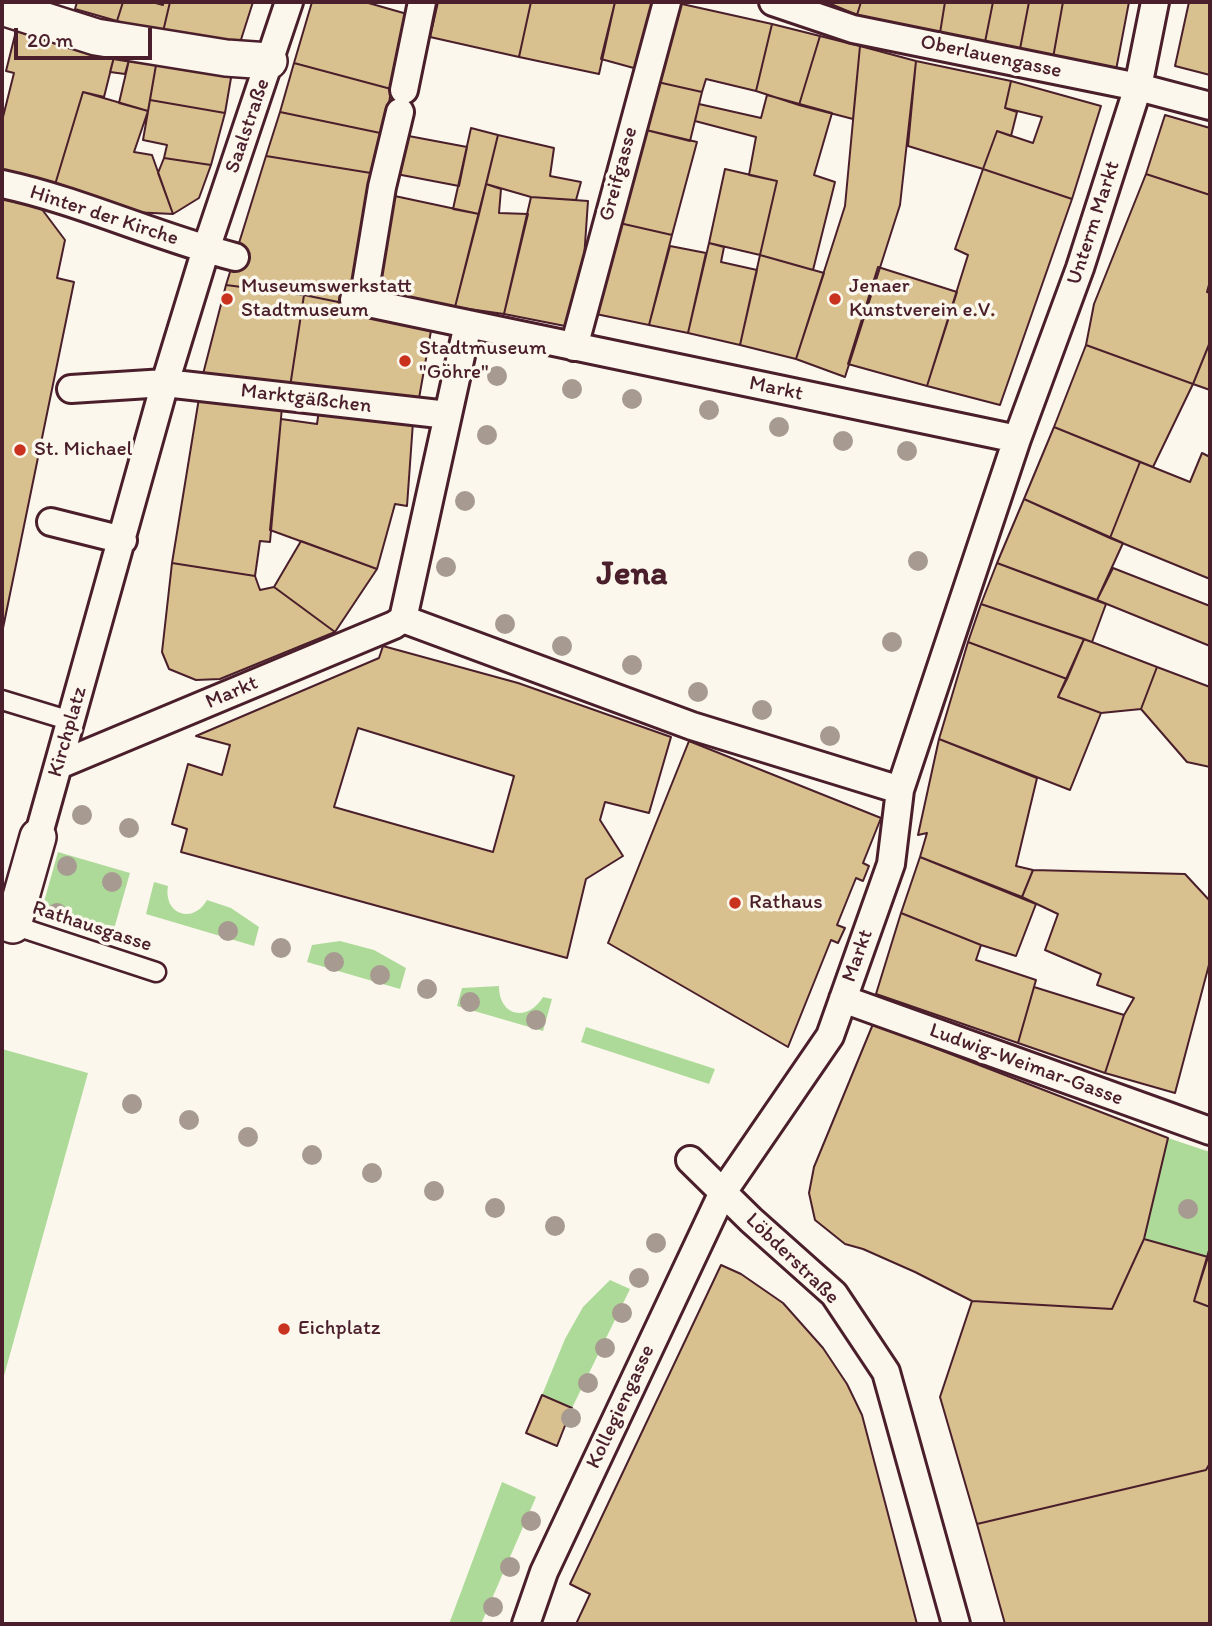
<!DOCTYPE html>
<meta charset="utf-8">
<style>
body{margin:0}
#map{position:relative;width:1212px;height:1626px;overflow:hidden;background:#fbf7ec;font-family:Itim,sans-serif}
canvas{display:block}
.frame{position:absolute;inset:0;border:4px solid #4a1f2b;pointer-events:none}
.scale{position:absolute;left:14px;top:28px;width:138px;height:32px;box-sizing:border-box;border:4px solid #4a1f2b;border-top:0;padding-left:9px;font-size:21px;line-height:24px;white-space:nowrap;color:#4a1f2b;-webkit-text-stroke:5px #fbf7ec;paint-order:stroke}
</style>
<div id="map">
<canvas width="1212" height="1626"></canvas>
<div class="frame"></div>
<div class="scale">20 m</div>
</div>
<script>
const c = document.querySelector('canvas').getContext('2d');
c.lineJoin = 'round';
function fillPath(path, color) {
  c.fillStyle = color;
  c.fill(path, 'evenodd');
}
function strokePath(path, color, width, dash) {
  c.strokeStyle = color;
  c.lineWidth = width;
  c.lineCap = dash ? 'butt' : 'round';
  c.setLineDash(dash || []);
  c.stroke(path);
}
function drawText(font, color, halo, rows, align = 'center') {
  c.font = font + ' Itim,sans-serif';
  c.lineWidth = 7;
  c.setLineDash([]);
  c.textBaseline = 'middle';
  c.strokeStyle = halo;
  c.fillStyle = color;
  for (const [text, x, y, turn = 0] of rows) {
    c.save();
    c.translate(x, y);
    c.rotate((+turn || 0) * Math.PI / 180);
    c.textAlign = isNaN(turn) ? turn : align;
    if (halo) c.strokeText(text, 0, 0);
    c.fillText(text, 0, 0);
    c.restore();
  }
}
fillPath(new Path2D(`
 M58,852L130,873L112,936L40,916Z
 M154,882L168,886C163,914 193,925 207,900L231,908L259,927L254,946L146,914Z
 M340,941L374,950L406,968L400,989L307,962L312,945Z
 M499,986C499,1017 528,1022 543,997L552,999L543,1031L457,1006L462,988Z
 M586,1027L715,1069L709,1084L581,1042Z
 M2,1049L88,1073L2,1383Z
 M1168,1138L1210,1152V1247L1208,1257L1144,1239Z
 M610,1280L630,1289L572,1408L542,1395L565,1339L583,1307Z
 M502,1482L536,1497L481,1624H449Z`), '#aeda99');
const building = new Path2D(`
 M77,2H123L117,21L75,9Z
 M123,2H152L163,5V2H170L162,36L117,21Z
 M170,2H253L238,49L162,36Z
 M312,2H365L407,14L391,89L294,63Z
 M438,2H531L519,57L430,37Z
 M531,2H615L599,74L519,57Z
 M615,2H659L641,70L601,59Z
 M673,2L772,24L756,91L706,79L702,92L653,81Z
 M826,2H861L857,15Z
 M861,2H945L940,33L857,15Z
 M945,2H993L985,42L940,33Z
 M993,2H1029L1020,49L985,42Z
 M1029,2H1063L1053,58L1020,49Z
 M1063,2H1129L1116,70L1053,58Z
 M1189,2H1210V75L1175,66Z
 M772,24L820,36L799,105L756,91Z
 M16,31L114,57L104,97L83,92L54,188L2,172V121L14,73L6,71Z
 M820,36L860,46L853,119L799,105Z
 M860,46L916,61L900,205L845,377L796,359L845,206Z
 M114,57L129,60L125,74L110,72Z
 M129,60L156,65L148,111L119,103Z
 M916,61L1011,81L1005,108L1017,112L1011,136L997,131L983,169L908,146Z
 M294,63L391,89L385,134L280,112Z
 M156,65L232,72L225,113L150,100Z
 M653,81L702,92L690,141L642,129Z
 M1011,81L1101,106L1072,199L983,169L997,131L1033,143L1042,117L1005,108Z
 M83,92L148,111L134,152L152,155L173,214L132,212L54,188Z
 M767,95L832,113L814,175L835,182L813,270L760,255L777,181L749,175L756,137L695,121L699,104L761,118Z
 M150,100L225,113L211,165L164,158L167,145L143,140Z
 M280,112L385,134L377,174L266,156Z
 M1165,115L1210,128V195L1146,174Z
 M471,128L498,135L479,214L453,209Z
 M642,129L697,142L672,235L615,222Z
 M398,134L467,147L459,186L391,173Z
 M498,135L554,148L550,176L581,182L576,200L531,197L486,184Z
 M266,156L377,174L353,305L304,295L226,285Z
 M164,158L211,165L199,198L173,214L158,173Z
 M725,169L777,181L760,255L709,243Z
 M983,169L1072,199L1000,405L927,386L968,255L955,249Z
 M1146,174L1210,195V281L1207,292L1210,293V342L1193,384L1086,345L1094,304Z
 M486,184L501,189L499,213L528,214L504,314L455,307Z
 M390,195L479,214L455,307L369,292Z
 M531,197L588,201L584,259L570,327L504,314Z
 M2,199L41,208L65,240L57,278L74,282L2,633Z
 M615,222L672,235L649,325L591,313Z
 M709,243L724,247L721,262L757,270L740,345L688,333Z
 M670,246L706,253L688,333L649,325Z
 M760,255L824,273L796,359L740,345Z
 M878,267L957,292L927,386L848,364Z
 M226,285L304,295L290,387L202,378Z
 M304,295L353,305L432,325L418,404L290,387Z
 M1210,342V390L1193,384Z
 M1086,345L1193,384L1153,467L1054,427Z
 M199,398L282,407L270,542L260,541L255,576L172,563Z
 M319,410L413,422L407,506L395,504L377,569L270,530L281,419L317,424Z
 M1054,427L1140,462L1110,538L1024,499Z
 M1202,453L1210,457V579L1110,538L1140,462L1190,482Z
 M1024,499L1123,543L1097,600L997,563Z
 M301,541L377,569L335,632L274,587Z
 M172,563L255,576L260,590L274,587L335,632L220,679L196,680L169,669L162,652Z
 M997,563L1106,604L1092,642L981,604Z
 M1113,568L1210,606V646L1097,600Z
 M981,604L1084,639L1067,679L968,642Z
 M1084,639L1157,667L1141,709L1101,713L1058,697Z
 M968,642L1067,679L1058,697L1101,713L1070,790L939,739Z
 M383,646L518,683L671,737L649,813L605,802L600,820L623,856L586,879L567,958L181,852L187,829L172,824L188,764L222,775L230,745L196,736L379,658ZM358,728L514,776L493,852L334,807Z
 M1157,667L1210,687V767L1187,762L1141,709Z
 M939,739L1037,778L1016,866L1033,870L1022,897L920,857L927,833L918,835Z
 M689,741L881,818L863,863L869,866L863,881L856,878L837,925L845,928L838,943L831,940L788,1047L608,943Z
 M920,857L1036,904L1016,956L981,945L901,913Z
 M1033,870L1185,874L1210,901V961L1175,1093L1105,1073L1124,1015L1134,998L1097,985L1101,974L1045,950L1058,914L1022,897Z
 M901,913L981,945L976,960L1036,980L1018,1043L876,994Z
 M1034,987L1124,1015L1105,1073L1018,1043Z
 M873,1024L1168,1138L1144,1239L1112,1309L972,1301L915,1272L863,1249L845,1244L815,1220L809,1193L814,1167Z
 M1144,1239L1208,1257L1194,1301L1210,1307V1463L1206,1470L977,1524L940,1397L972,1301L1112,1309Z
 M1210,1247V1307L1194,1301Z
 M721,1265L741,1274L783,1303L823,1348L847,1384L862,1415L917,1624H576L590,1594L570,1584Z
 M542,1395L572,1408L557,1446L526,1433Z
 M1210,1463V1624H1005L977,1524L1206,1470Z`);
fillPath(building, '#d9c08f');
strokePath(building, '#4a1f2b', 2);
const service = new Path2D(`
 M2,700L71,721
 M13,925L156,972`);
const pedestrian = new Path2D(`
 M773,2L853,29L1138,87L1210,106
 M404,90L422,2
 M2,184C81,201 156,237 235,257
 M354,300L468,324
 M363,302L382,187L400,112
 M574,347L667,2
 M71,389L165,383L448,415
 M51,522L123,540
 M403,619L692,726L900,790
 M59,765L394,625L403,619L468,324L1017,439
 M38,837L165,383L206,249L289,2
 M843,999L1210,1131
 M690,1160L751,1220L834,1294L886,1372L956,1624
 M526,1624L544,1572L723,1192L830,1036L891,864L900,790L1017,439L1080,268L1138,87L1155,2`);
const minor = new Path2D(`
 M2,7L96,37L226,58L269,61
 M2,921L13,925L38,837`);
strokePath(service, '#4a1f2b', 23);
strokePath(pedestrian, '#4a1f2b', 32);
strokePath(minor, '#4a1f2b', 40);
strokePath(service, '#fbf7ec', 18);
strokePath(pedestrian, '#fbf7ec', 26);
strokePath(minor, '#fbf7ec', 35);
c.fillStyle = '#a79a91';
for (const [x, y] of [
 [497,376],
 [572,389],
 [632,399],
 [709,410],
 [779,427],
 [487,435],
 [843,441],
 [907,451],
 [465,501],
 [918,561],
 [446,567],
 [505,624],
 [892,642],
 [562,646],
 [632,665],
 [698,692],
 [762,710],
 [830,736],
 [82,815],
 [129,828],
 [67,866],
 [112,882],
 [57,913],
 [228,931],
 [281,948],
 [334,962],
 [380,975],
 [427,989],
 [470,1002],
 [536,1020],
 [132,1104],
 [189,1120],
 [248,1137],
 [312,1155],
 [372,1173],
 [434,1191],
 [495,1208],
 [1188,1209],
 [555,1226],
 [656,1243],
 [639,1278],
 [622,1313],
 [605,1348],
 [588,1383],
 [571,1418],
 [531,1521],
 [510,1567],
 [493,1607]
]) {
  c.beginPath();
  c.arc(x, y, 10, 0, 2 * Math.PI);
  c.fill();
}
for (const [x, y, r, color] of [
 [227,299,7,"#c8321e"],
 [835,299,7,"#c8321e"],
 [405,361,7,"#c8321e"],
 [20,450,7,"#c8321e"],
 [735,903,7,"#c8321e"],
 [284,1329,7,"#c8321e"]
]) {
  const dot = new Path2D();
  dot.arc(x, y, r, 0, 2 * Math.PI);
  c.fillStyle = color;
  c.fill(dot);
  strokePath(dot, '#fbf7ec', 2.5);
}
drawText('21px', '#4a1f2b', '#fbf7ec', [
 ["Oberlauengasse",991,57,12],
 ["Saalstraße",248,126,-71],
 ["Greifgasse",619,174,-75],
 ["Hinter der Kirche",104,216,18],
 ["Unterm Markt",1094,223,-72],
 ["Markt",776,389,12],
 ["Marktgäßchen",306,399,7],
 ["Markt",232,693,-23],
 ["Kirchplatz",68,732,-74],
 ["Rathausgasse",92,927,18],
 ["Markt",858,956,-70],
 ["Ludwig-Weimar-Gasse",1026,1065,20],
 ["Löbderstraße",792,1259,44],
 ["Kollegiengasse",621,1407,-65]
]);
drawText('21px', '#4a1f2b', '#fbf7ec', [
 ["Museumswerkstatt",241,287],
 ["Stadtmuseum",241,311],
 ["Jenaer",849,287],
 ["Kunstverein e.V.",849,311],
 ["Stadtmuseum",419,349],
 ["\"Göhre\"",419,373],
 ["St. Michael",34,450],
 ["Rathaus",749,903],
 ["Eichplatz",298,1329]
], 'left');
drawText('bold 35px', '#4a1f2b', '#fbf7ec', [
 ["Jena",632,575]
]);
</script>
